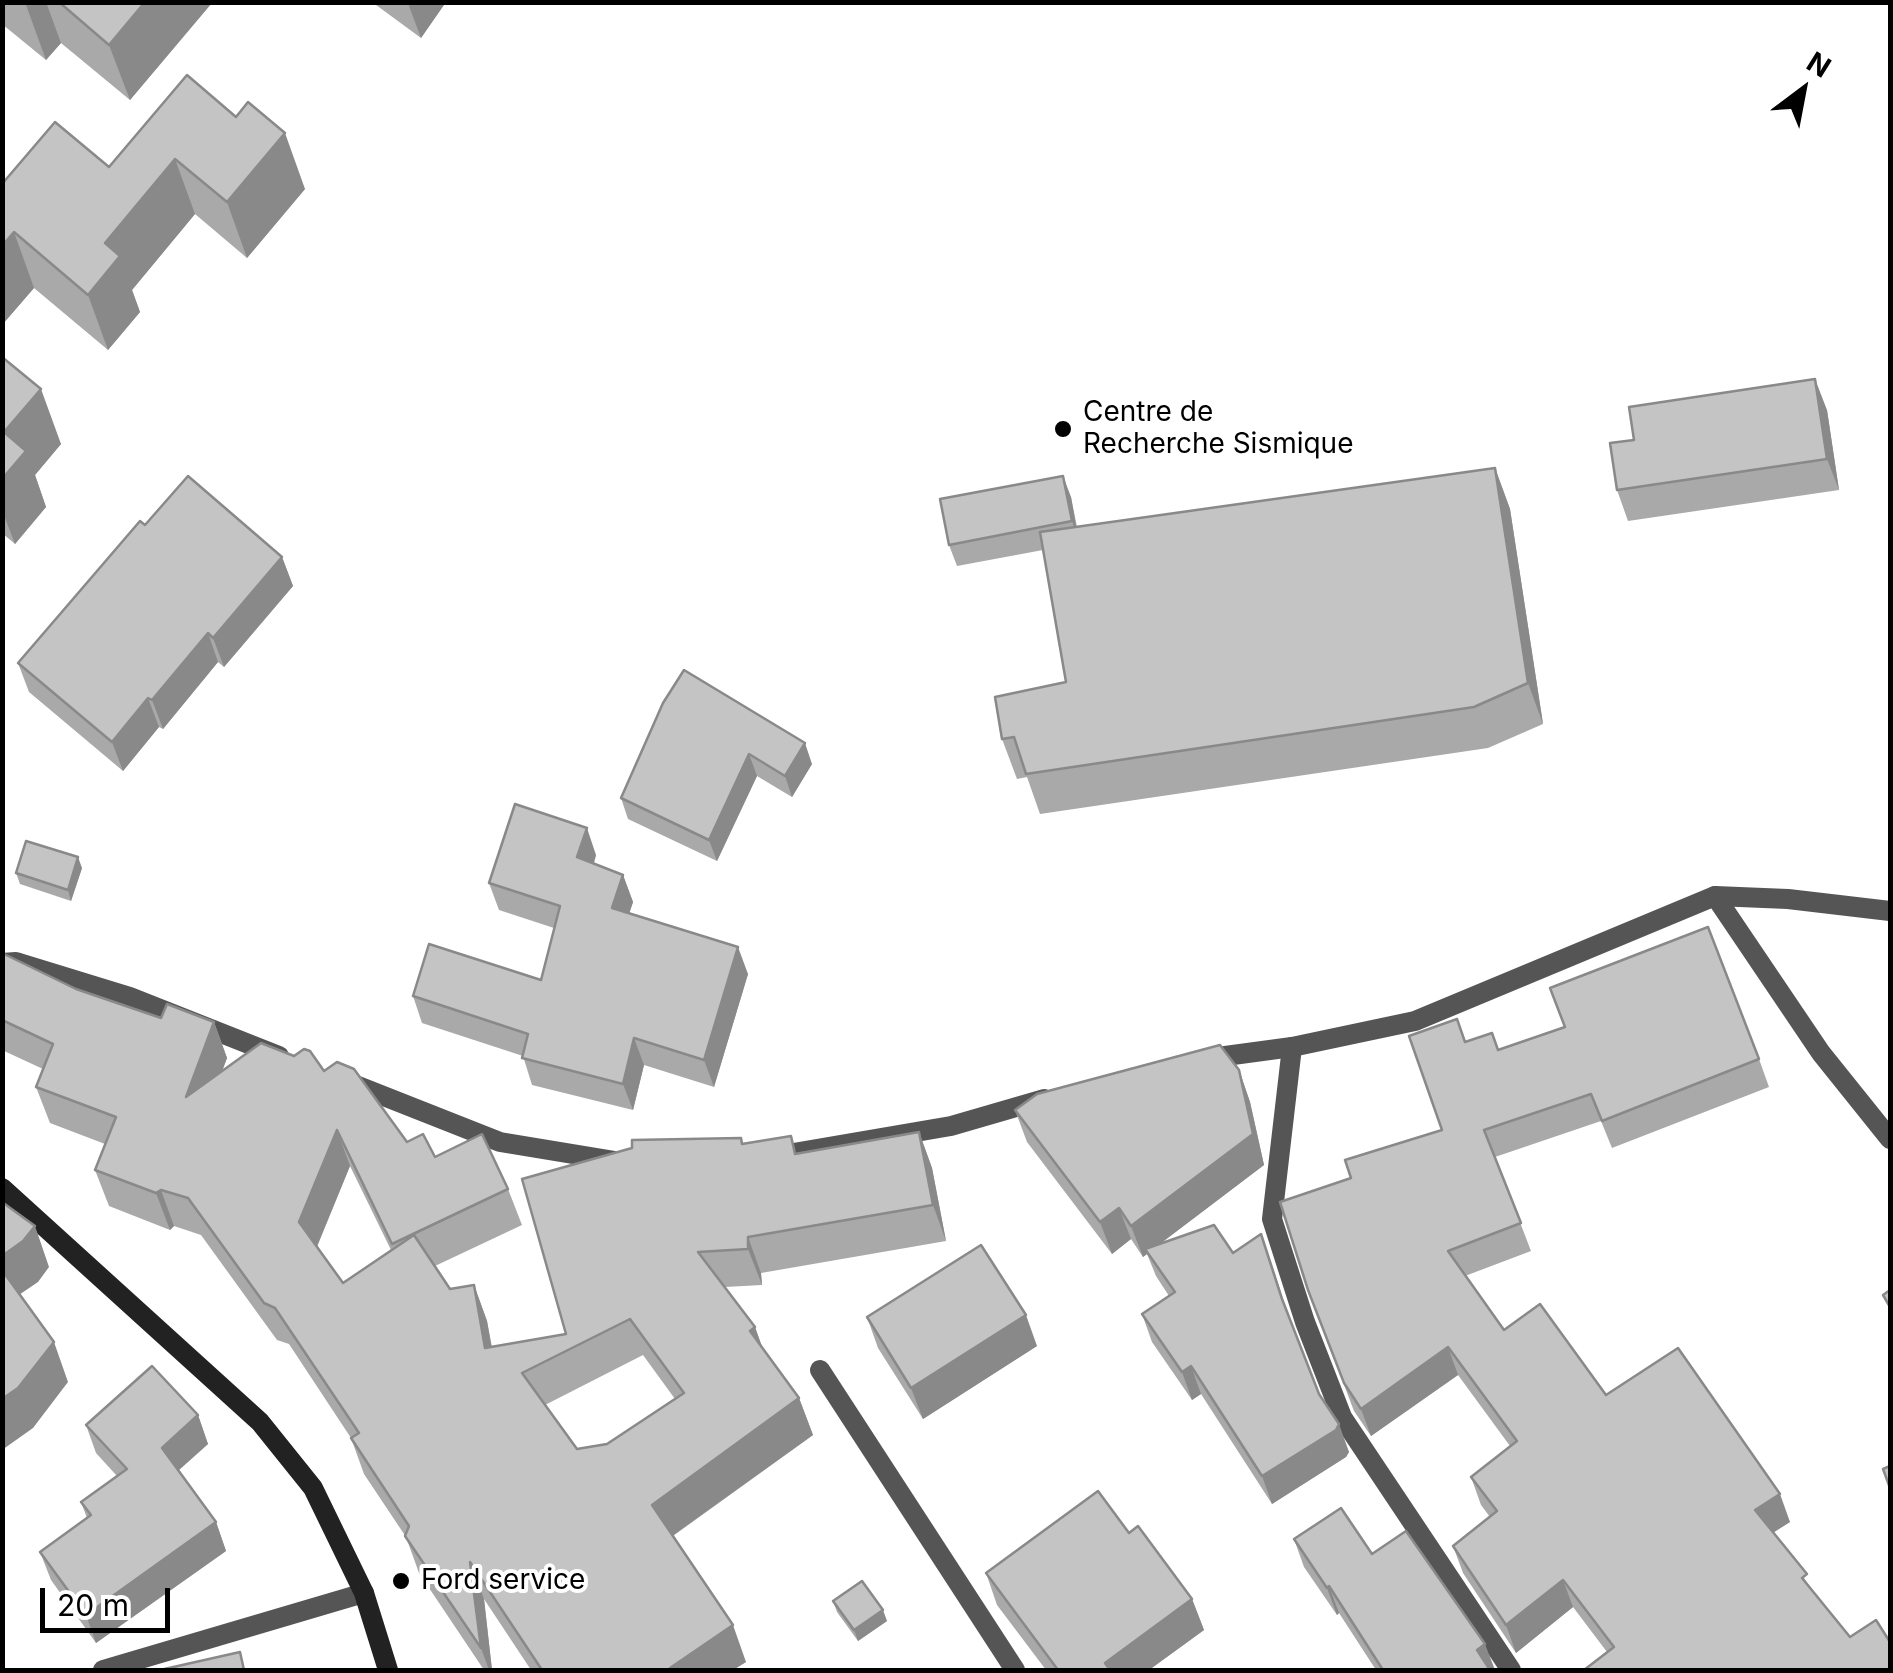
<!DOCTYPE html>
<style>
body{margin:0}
#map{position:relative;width:1893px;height:1673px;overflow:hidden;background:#fff;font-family:Inter,sans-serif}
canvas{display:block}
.frame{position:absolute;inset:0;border:5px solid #000;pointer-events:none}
.north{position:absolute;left:1753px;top:40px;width:100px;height:100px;-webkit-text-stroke:8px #fff;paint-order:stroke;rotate:32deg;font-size:28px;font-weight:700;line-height:40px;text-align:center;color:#000}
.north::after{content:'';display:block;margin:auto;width:35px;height:45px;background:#000;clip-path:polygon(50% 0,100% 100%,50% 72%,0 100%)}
.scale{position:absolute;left:40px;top:1588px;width:130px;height:45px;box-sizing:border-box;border:5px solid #000;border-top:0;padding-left:12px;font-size:30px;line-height:35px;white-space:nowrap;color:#000;-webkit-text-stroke:8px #fff;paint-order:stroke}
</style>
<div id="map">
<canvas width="1893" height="1673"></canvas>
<div class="frame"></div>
<div class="north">N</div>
<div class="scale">20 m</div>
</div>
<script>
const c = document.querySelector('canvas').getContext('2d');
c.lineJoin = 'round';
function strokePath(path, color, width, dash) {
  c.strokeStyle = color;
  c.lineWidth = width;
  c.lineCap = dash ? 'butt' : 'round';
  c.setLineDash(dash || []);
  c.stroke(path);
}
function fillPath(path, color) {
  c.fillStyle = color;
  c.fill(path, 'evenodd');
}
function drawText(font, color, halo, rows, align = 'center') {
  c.font = font + ' Inter,sans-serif';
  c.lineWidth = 8;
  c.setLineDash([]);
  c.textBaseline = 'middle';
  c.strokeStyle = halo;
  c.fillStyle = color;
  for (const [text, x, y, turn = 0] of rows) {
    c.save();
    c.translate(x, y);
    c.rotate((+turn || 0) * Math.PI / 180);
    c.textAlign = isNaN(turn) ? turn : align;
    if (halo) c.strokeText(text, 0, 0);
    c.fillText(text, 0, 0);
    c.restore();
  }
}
strokePath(new Path2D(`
 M1715,896L1821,1053L1890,1139
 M1292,1047L1272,1219L1305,1322L1342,1417L1511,1670
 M820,1370L1015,1670
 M103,1670L364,1593`), '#555', 20);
strokePath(new Path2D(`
 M2,963L16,962L130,997L279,1056
 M1203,1059L1292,1047L1415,1021L1715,896L1788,899L1890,911
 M348,1082L500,1142L621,1162
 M770,1157L951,1126L1044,1099`), '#555', 20);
strokePath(new Path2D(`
 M2,1188L260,1422L313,1488L364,1593L388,1670`), '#222', 20);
fillPath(new Path2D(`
 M2,2H211V4L130,100L61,43L46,60L2,24Z
 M372,2H446L421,38Z
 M187,75L305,189L247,258L195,214L132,290L140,312L108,350L34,288L2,325V184L109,167Z
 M2,357L61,444L35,475L46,507L15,544L2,533Z
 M1827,410L1839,490L1628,521L1617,490L1634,440Z
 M1495,468L1510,509L1543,724L1488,748L1040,814L1027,777L1017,779L1002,739L1066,682L1043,550L957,566L949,545L1071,497L1077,527Z
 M145,525L282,557L293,586L224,667L218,662L163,729L159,727L123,771L29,692L18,663Z
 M663,703L812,764L792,797L757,776L717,861L628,819L621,798Z
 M596,855L594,864L623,875L633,902L629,914L748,974L714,1087L644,1065L633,1110L532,1085L523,1056L422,1023L413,996L541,980L554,928L499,910L489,883Z
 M82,868L71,901L20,884L16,873Z
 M2,953L76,989L161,1018L214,1022L227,1058L222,1071H324L407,1142L435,1157L508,1189L522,1225L435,1266L450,1289L474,1285L487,1321L492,1347L566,1334L744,1144L797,1153L919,1132L932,1168L946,1241L761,1273L762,1285L725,1287L755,1327L762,1348L799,1398L813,1435L673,1536L746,1662L733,1670H531L484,1599L492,1670H484L419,1573L406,1537L364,1474L351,1438L289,1344L277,1340L201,1235L174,1226L170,1230L109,1206L95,1170L105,1144L50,1123L36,1087L43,1069L2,1050ZM350,1166L391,1250L343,1283L317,1247ZM643,1355L675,1399L607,1444L577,1449L545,1405Z
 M1465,1042L1498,1050L1759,1059L1769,1087L1612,1148L1601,1121L1495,1157L1531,1251L1465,1276L1504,1330L1606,1395L1790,1522L1773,1532L1812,1590L1850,1637L1890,1642L1607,1652L1573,1607L1516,1653L1463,1573L1453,1546L1490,1517L1481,1505L1471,1477L1510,1446L1458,1375L1371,1436L1354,1411L1308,1290L1351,1178L1442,1130Z
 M1239,1070L1250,1102L1264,1165L1161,1243L1233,1253L1271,1262L1289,1317L1319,1394L1349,1452L1346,1457L1272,1504L1201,1394L1192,1400L1152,1342L1142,1314L1169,1296L1156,1276L1147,1254L1143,1257L1131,1239L1112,1254L1027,1142L1015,1110Z
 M867,1317L1037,1346L923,1419L878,1348Z
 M198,1415L208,1444L178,1471L216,1522L226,1551L96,1643L51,1580L40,1552L87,1518L81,1502L117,1476L96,1453L86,1425Z
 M1129,1533L1192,1599L1204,1630L1149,1670H1046L997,1605L986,1573Z
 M1294,1539L1372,1554L1495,1670H1376L1339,1613L1337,1615L1304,1567Z
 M833,1601L887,1621L858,1641L837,1612Z`), '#a9a9a9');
fillPath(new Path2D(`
 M28,2H46L61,43L46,60L26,5Z
 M145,2L211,4L130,100L109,45Z
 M412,2H446L421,38L409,6Z
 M285,133L305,189L247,258L227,202Z
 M175,159L195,214L132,290L140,312L108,350L88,295L105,243Z
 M14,232L34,288L2,325V246Z
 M1815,379L1827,410L1839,490L1827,459Z
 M41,389L61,444L35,475L46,507L15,544L2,510L4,432Z
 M1495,468L1510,509L1543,724L1528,683Z
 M1063,476L1071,497L1079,543L1072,521Z
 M282,557L293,586L224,667L213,638Z
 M208,633L218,662L163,729L152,700Z
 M148,698L159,727L123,771L112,742Z
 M805,743L812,764L792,797L785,776Z
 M749,754L757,776L717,861L709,840Z
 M587,828L596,855L587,884L577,857Z
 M78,857L82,868L71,901L68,890Z
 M623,875L633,902L622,935L612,908Z
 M738,947L748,974L714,1087L704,1060Z
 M214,1022L227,1058L199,1133L186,1097Z
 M634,1038L644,1065L633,1110L623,1084Z
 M1239,1070L1250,1102L1264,1165L1148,1253L1145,1249L1147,1254L1143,1257L1131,1226Z
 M337,1130L350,1166L312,1258L299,1222Z
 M919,1132L932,1168L946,1241L933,1205Z
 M161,1190L174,1226L170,1230L156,1193Z
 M1119,1208L1131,1239L1112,1254L1100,1222Z
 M35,1226L49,1267L38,1282L10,1301L2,1280V1256Z
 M748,1237L761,1273L762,1285L748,1249Z
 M474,1285L487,1321L498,1385L485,1348Z
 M1026,1315L1037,1346L923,1419L911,1388Z
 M755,1327L768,1363L750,1331Z
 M54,1342L68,1382L33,1428L2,1450V1399Z
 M1448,1347L1458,1375L1371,1436L1361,1409Z
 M1191,1366L1201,1394L1192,1400L1182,1372Z
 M799,1398L813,1435L665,1541L652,1505Z
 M198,1415L208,1444L172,1476L162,1448Z
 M1339,1424L1349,1452L1346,1457L1272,1504L1262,1476Z
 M1780,1494L1790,1522L1765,1538L1755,1510Z
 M216,1522L226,1551L96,1643L86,1615Z
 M470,1562L484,1599L492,1670H489L481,1648Z
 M1563,1580L1573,1607L1516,1653L1506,1625Z
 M1329,1586L1339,1613L1337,1615L1327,1588Z
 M1192,1599L1204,1630L1149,1670H1107L1105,1663Z
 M883,1610L887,1621L858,1641L854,1630Z
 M733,1625L746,1662L733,1670H671L670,1668Z
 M1485,1644L1495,1670H1484L1477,1650Z`), '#898989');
const building = new Path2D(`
 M59,2H145L109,45Z
 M187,75L236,117L248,102L285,133L227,202L175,159L105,243L120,256L88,295L14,232L2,246V184L55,122L109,167Z
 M2,357L41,389L4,432L26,451L2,479Z
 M1815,379L1827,459L1617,490L1610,443L1634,440L1629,407Z
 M1495,468L1528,683L1474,707L1026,774L1014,737L1002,739L995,697L1066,682L1040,532Z
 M188,476L282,557L213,638L208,633L152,700L148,698L112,742L18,663L140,521L145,525Z
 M1063,476L1072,521L949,545L940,499Z
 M684,670L805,743L785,776L749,754L709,840L621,798L663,703Z
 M515,804L587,828L577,857L623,875L612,908L738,947L704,1060L634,1038L623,1084L522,1058L528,1034L413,996L429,944L541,980L560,906L489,883Z
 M26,841L78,857L68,890L16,873Z
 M1708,927L1759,1059L1602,1121L1591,1094L1484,1130L1521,1223L1448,1251L1504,1330L1540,1304L1606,1395L1678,1348L1780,1494L1755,1510L1807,1574L1802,1578L1850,1637L1876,1620L1890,1642V1670H1584L1614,1647L1563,1580L1506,1625L1453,1546L1497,1511L1471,1477L1517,1441L1448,1347L1361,1409L1344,1383L1308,1290L1280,1202L1351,1178L1345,1160L1442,1130L1409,1036L1457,1019L1465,1042L1492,1033L1498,1050L1565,1027L1550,988Z
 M2,953L76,989L161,1018L167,1004L214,1022L186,1097L261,1043L294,1056L304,1049L310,1051L324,1071L337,1062L354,1069L407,1142L423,1134L435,1157L482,1134L508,1189L392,1244L337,1130L299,1222L343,1283L414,1235L450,1289L474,1285L485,1348L566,1334L522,1179L632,1148V1140L741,1138L742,1144L791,1136L795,1154L919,1132L933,1205L748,1237V1249L698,1252L755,1327L750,1331L799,1398L652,1505L733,1625L670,1668L672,1670H542L470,1562L481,1648L405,1536L409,1526L351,1438L359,1433L275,1308L264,1303L188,1198L161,1190L156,1193L95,1170L116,1117L36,1087L53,1044L2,1020ZM630,1319L684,1393L607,1444L577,1449L522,1373Z
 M1220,1045L1239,1070L1253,1134L1131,1226L1119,1208L1100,1222L1015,1110L1037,1094Z
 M2,1202L35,1226L23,1241L2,1256Z
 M1214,1225L1233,1253L1261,1234L1282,1299L1319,1394L1339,1424L1336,1430L1262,1476L1191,1366L1182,1372L1142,1314L1175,1292L1145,1249Z
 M981,1245L1026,1315L911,1388L867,1317Z
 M2,1270L54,1342L18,1388L2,1399Z
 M1890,1290V1307L1883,1295Z
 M152,1366L198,1415L162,1448L216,1522L86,1615L40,1552L91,1515L81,1502L127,1469L86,1425Z
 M1890,1466V1488L1883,1469Z
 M1098,1491L1129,1533L1138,1526L1192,1599L1105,1663L1110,1670H1058L986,1573Z
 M1341,1508L1372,1554L1406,1531L1485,1644L1477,1650L1490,1670H1383L1329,1586L1327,1588L1294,1539Z
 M862,1581L883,1610L854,1630L833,1601Z
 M240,1652L244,1670H160Z`);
fillPath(building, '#c4c4c4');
strokePath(building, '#898989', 2.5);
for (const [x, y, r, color] of [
 [1063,429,10,"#000"],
 [401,1581,10,"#000"]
]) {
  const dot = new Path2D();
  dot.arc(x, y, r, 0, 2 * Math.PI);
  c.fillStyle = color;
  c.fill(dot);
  strokePath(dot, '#fff', 4);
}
drawText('28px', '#000', '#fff', [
 ["Centre de",1083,413],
 ["Recherche Sismique",1083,445],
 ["Ford service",421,1581]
], 'left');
</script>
